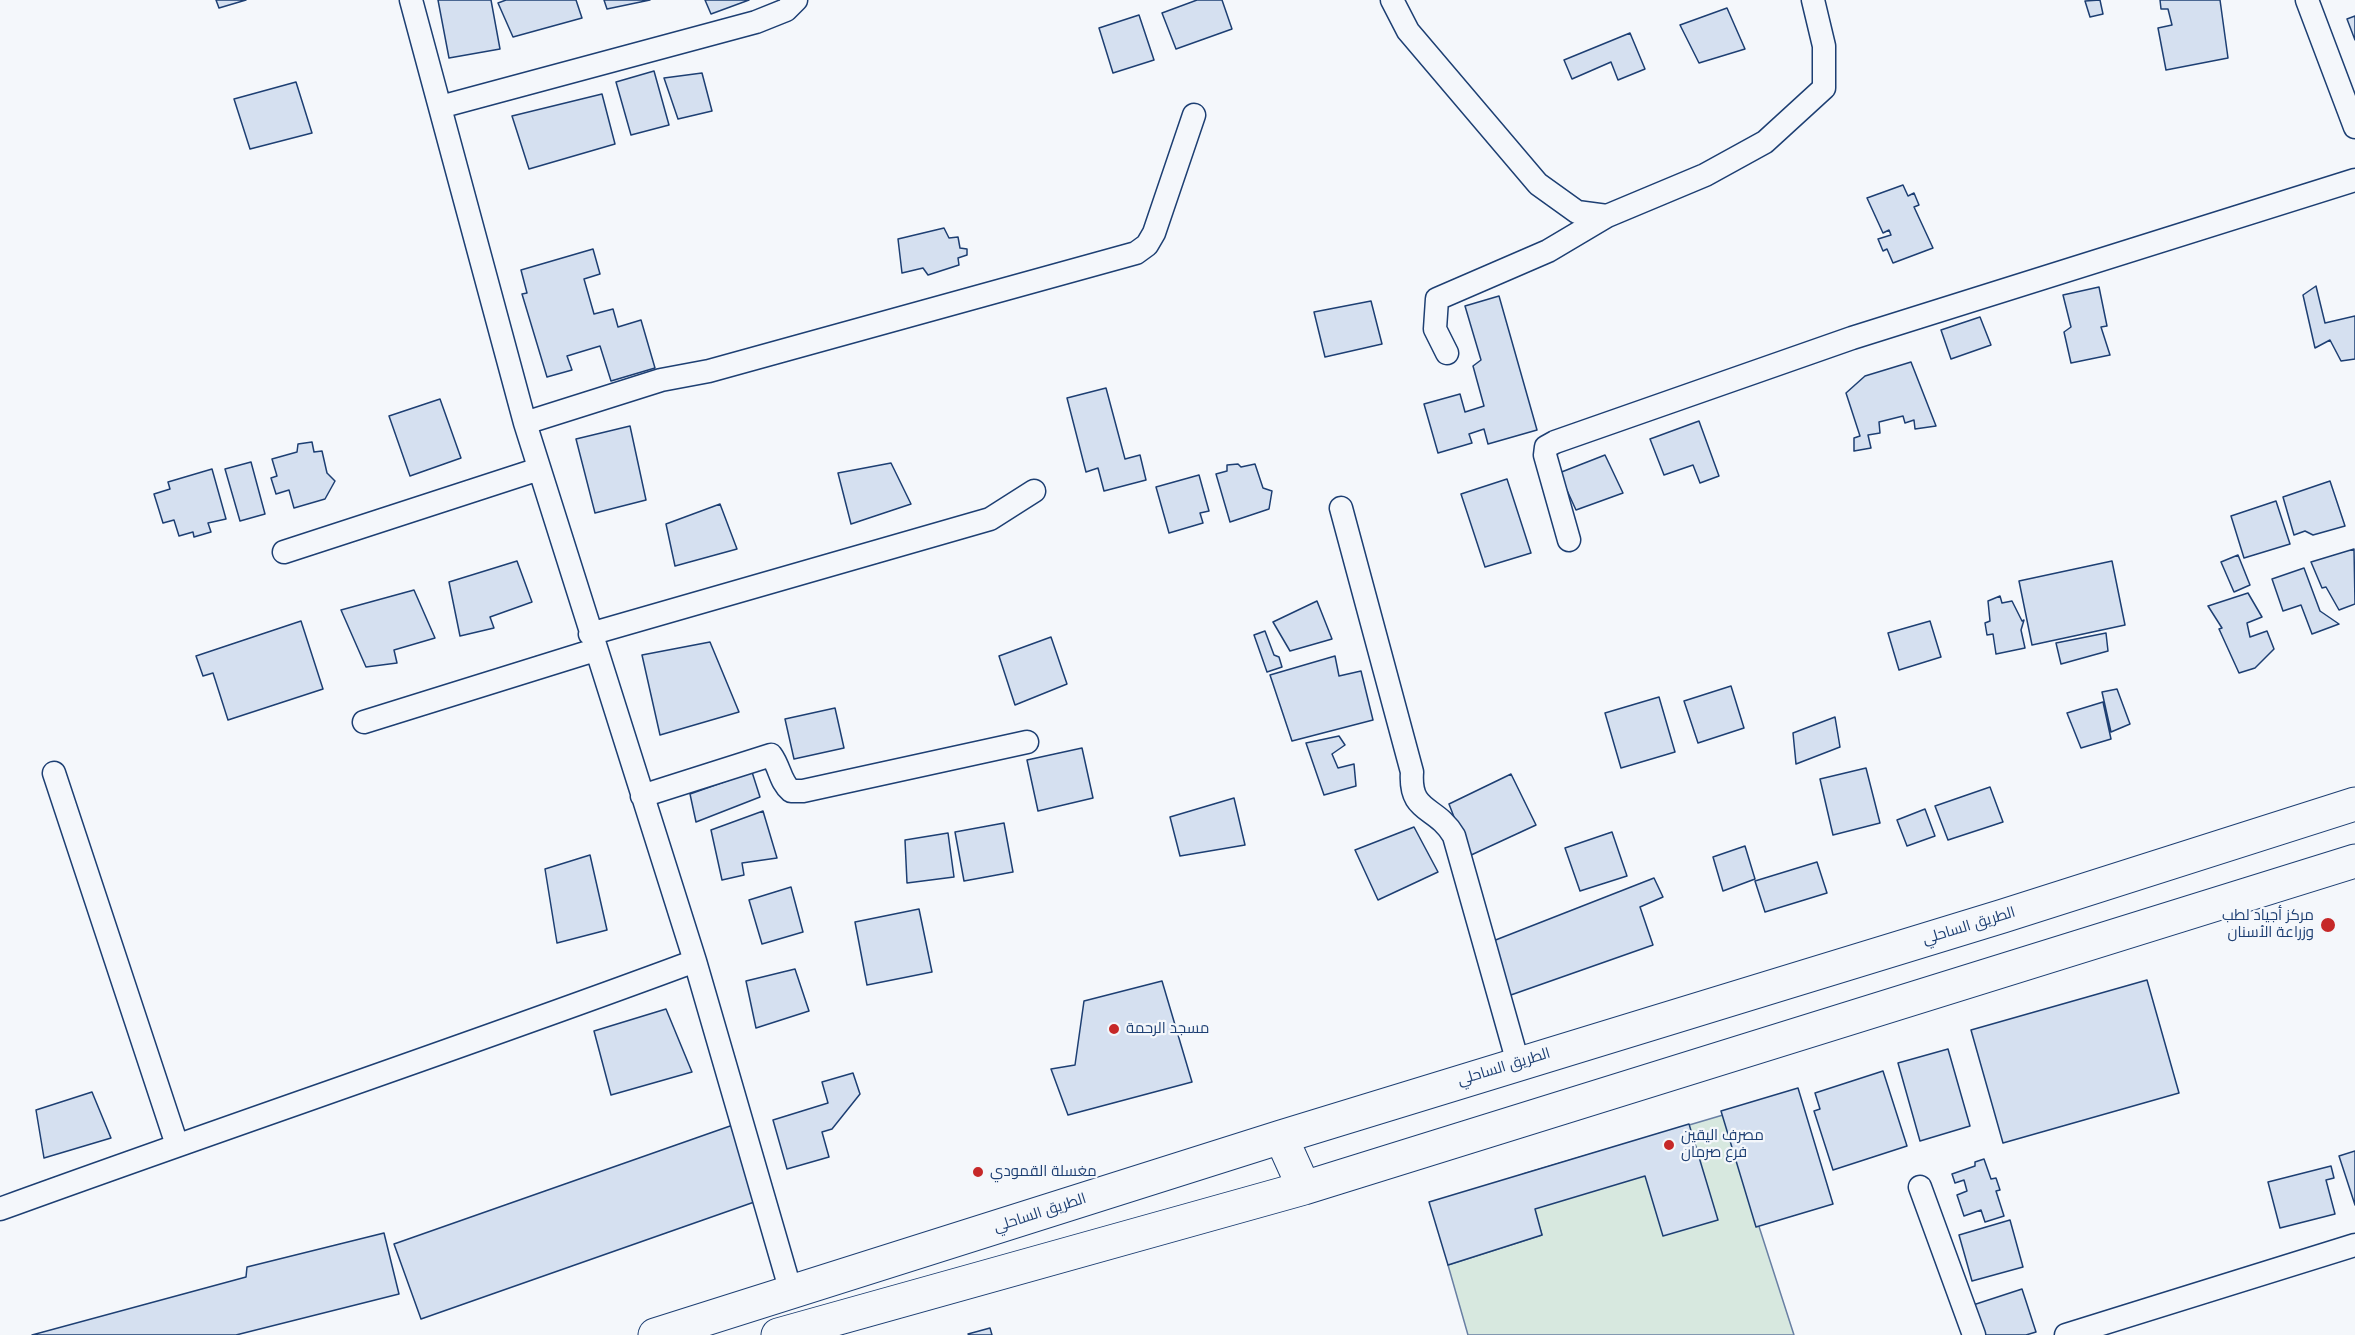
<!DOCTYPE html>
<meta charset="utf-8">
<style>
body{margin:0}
canvas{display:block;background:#f4f7fb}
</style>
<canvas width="2355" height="1335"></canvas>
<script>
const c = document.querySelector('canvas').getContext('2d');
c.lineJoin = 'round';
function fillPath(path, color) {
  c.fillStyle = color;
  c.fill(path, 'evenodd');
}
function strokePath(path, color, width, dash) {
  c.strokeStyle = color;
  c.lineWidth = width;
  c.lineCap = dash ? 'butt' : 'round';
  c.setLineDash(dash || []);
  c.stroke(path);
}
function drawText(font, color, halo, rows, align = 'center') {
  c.font = font + ' "Fira Sans",Cairo,sans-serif';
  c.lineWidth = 4.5;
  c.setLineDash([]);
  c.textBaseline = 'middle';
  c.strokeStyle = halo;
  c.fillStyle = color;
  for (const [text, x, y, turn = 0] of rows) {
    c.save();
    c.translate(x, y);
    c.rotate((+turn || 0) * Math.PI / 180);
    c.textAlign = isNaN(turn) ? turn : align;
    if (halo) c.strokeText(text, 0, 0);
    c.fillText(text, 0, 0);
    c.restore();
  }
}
const green = new Path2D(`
 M1723,1115L1794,1335H1468L1448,1265L1542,1235L1523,1174Z`);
fillPath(green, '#d7e8df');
strokePath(green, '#687fa3', 1.5);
const building = new Path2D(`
 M216,0H246L219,8Z
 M438,0H491L500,49L449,58Z
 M506,0H576L582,18L513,37L498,3Z
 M604,0H650L607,9Z
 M705,0H749L711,14Z
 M1197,0H1222L1232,29L1176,49L1162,13Z
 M2100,0L2103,14L2090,17L2085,1Z
 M2160,0H2220L2228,58L2166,70L2158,28L2172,25L2168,9H2161Z
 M1727,8L1745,49L1699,63L1680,25Z
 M1139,15L1154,60L1113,73L1099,28Z
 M2355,16V40L2347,19Z
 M1630,33L1645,69L1618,80L1611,62L1572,79L1564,60Z
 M654,71L669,125L631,135L616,82Z
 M702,73L712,111L678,119L664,78Z
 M296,82L312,133L250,149L234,99Z
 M602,94L615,144L529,169L512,116Z
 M1903,185L1908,196L1914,193L1919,205L1914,207L1933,248L1893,263L1887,249L1883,251L1878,239L1891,235L1889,230L1883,233L1867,198Z
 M944,228L949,238L958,237L960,248L967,249V255L958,258L959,265L928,275L923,268L902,273L898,239Z
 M593,249L600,274L584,279L594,314L613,309L618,327L641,320L655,368L611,381L600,346L567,356L572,370L547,377L522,294L527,293L521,270Z
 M2316,286L2325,323L2355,316V359L2341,361L2330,340L2315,348L2303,295Z
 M2099,287L2107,326L2101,327L2110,355L2071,363L2064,332L2071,327L2063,295Z
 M1499,296L1537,430L1488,444L1484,429L1469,434L1472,443L1438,453L1424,404L1460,394L1465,412L1484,406L1473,366L1481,360L1465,306Z
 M1371,301L1382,344L1325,357L1314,312Z
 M1980,317L1991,345L1951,359L1941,330Z
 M1911,362L1936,426L1915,429L1914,420L1905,423L1903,416L1879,422L1880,433L1868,435L1871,448L1854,451V438L1860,436L1846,393L1865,376Z
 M1106,388L1125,459L1140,455L1146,480L1104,491L1098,468L1086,472L1067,398Z
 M440,399L461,458L410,476L389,416Z
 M1699,421L1719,476L1700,483L1693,465L1664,475L1650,439Z
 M630,426L646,500L595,513L576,439Z
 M312,442L314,452L322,451L327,473L335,481L325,499L294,508L289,490L276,494L271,478L277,476L272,459L297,452L298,444Z
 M1605,455L1623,493L1576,510L1559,473Z
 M251,462L265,514L240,521L225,469Z
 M891,463L911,504L851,524L838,473Z
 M1238,464L1241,467L1255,464L1263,488L1272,491L1269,509L1230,522L1216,474L1227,471V465Z
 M212,469L226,519L208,523L211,532L194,537L193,532L179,536L174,520L163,523L154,494L170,489L168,482Z
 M1199,475L1209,511L1200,513L1203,523L1169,533L1156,487Z
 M1507,479L1531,553L1485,567L1461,494Z
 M2330,481L2345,526L2313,535L2305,531L2294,535L2283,497Z
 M2276,501L2290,544L2244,558L2231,516Z
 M720,504L737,549L675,566L666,524Z
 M2354,549L2355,604L2339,610L2326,587L2322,588L2311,562Z
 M2238,555L2250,585L2234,592L2221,562Z
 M517,561L532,602L490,617L494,628L460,636L449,582Z
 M2112,561L2125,625L2032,645L2019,581Z
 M2304,568L2320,611L2339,624L2312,634L2301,605L2283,611L2272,579Z
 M414,590L435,638L394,650L397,663L366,667L341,610Z
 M2248,593L2262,617L2247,623L2250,637L2267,631L2274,649L2255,668L2239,673L2219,629L2222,628L2208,606Z
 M2000,596L2002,603L2012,601L2022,621L2024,620L2021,630L2025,648L1996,654L1993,634L1987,635L1985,623L1990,621L1988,601Z
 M1317,601L1332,639L1290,651L1273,622Z
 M301,621L323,689L228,720L213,673L203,676L196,656Z
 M1930,621L1941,657L1899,670L1888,633Z
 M1265,631L1274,655L1279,657L1282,667L1267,672L1254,635Z
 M2106,633L2108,651L2061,664L2056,643Z
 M1051,637L1067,684L1015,705L999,656Z
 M710,642L739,712L660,735L642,655Z
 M1335,656L1339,676L1361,671L1373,720L1292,741L1270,675Z
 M1731,686L1744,728L1698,743L1684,701Z
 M2117,689L2130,724L2111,732L2102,692Z
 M1659,697L1675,752L1621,768L1605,713Z
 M2103,702L2111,739L2081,748L2067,713Z
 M835,708L844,748L794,759L785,719Z
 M1835,717L1840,747L1796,764L1793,733Z
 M1339,736L1345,745L1332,754L1338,768L1354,764L1356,786L1324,795L1306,743Z
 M1082,748L1093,798L1038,811L1027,760Z
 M1866,768L1880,823L1833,835L1820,779Z
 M752,772L760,797L696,822L690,794Z
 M1511,774L1536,825L1469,856L1449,804Z
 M1990,787L2003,822L1948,840L1935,806Z
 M1234,798L1245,845L1180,856L1170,817Z
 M1925,809L1935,836L1907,846L1897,820Z
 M763,811L777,858L742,863L744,875L722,880L711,830Z
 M1004,823L1013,872L964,881L955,832Z
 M1414,827L1438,872L1378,900L1355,850Z
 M1612,832L1627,876L1580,891L1565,848Z
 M948,833L954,877L907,883L905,840Z
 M1745,846L1755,879L1723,891L1713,857Z
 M590,855L607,930L557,943L545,869Z
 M1817,862L1827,893L1765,912L1755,881Z
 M1654,878L1663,897L1640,907L1653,945L1508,996L1493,941Z
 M791,887L803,932L762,944L749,900Z
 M919,909L932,972L867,985L855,922Z
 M795,969L809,1011L756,1028L746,981Z
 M2147,980L2179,1093L2003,1143L1971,1030Z
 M1162,981L1192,1082L1068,1115L1051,1069L1075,1065L1084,1001Z
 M666,1009L692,1072L611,1095L594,1031Z
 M1948,1049L1970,1126L1920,1141L1898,1063Z
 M1883,1071L1907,1146L1833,1170L1814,1111L1820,1109L1815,1093Z
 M853,1073L860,1094L832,1129L822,1132L829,1157L787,1169L773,1120L828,1103L822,1082Z
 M1798,1088L1833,1204L1756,1227L1721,1111Z
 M92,1092L111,1138L44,1158L36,1110Z
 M1689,1124L1718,1220L1663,1236L1645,1176L1535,1209L1542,1235L1448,1265L1429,1202Z
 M733,1125L760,1200L421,1319L394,1244Z
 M2355,1151V1205L2339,1156Z
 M1984,1159L1991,1179L1996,1178L2000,1190L1996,1191L2004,1216L1985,1222L1981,1210L1964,1216L1957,1195L1967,1191L1964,1180L1955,1183L1952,1174L1975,1166V1162Z
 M2331,1166L2334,1178L2326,1180L2335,1214L2280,1228L2268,1182Z
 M2010,1220L2023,1267L1972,1281L1959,1235Z
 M384,1233L399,1294L236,1335H32L246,1277L247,1267Z
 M2022,1289L2036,1332L2026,1335H1983L1973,1305Z
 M990,1328L992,1335H969L968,1334Z`);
fillPath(building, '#d5e0f0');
strokePath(building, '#1d3f73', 1.5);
const minor = new Path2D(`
 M411,0L525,423L695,961L791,1292
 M1392,0L1408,31L1538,184L1577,212L1607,216
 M2307,0L2355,127
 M440,107L756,22L786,10L796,0
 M1447,353L1435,329L1437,299L1548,251L1607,216L1705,175L1765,142L1824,88V46L1813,0
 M525,423L661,380L709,371L1136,253L1147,245L1154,233L1194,115
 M1341,508L1412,772C1409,814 1436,805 1454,836L1518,1063
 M1569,540L1545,455L1546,447L1555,442L1852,338L2355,180
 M284,552L539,469
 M590,634L990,519L1034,491
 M364,722L595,650
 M54,773L177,1145
 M642,796L771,755C780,767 780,782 791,791H803L1027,742
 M1920,1187L1974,1335
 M0,1209C231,1125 464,1047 695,961
 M2066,1335L2355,1245`);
const highway = new Path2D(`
 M1281,1137L1304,1188
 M655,1335L1281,1137L2003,916L2355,804
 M778,1335L1304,1188L2355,861`);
strokePath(minor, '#1d3f73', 25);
strokePath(highway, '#1d3f73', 35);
strokePath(minor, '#f4f7fb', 22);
strokePath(highway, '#f4f7fb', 33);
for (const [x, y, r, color] of [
 [2328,925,8,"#c62828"],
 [1114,1029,6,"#c62828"],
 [1669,1145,6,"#c62828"],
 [978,1172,6,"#c62828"]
]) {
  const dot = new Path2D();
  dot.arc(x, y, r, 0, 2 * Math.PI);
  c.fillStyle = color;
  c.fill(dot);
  strokePath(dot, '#f4f7fb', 2);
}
drawText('15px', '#1d3f73', '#f4f7fb', [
 ["مركز أجياد لطب",2314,916,"right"],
 ["وزراعة الأسنان",2314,933,"right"],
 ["مسجد الرحمة",1126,1029],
 ["مصرف اليقين",1681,1136],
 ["فرع صرمان",1681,1153],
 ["مغسلة القمودي",990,1172]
], 'left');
drawText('15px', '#1d3f73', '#f4f7fb', [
 ["الطريق الساحلي",1969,926,-17],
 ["الطريق الساحلي",1504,1067,-17],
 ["الطريق الساحلي",1040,1213,-18]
]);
</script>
